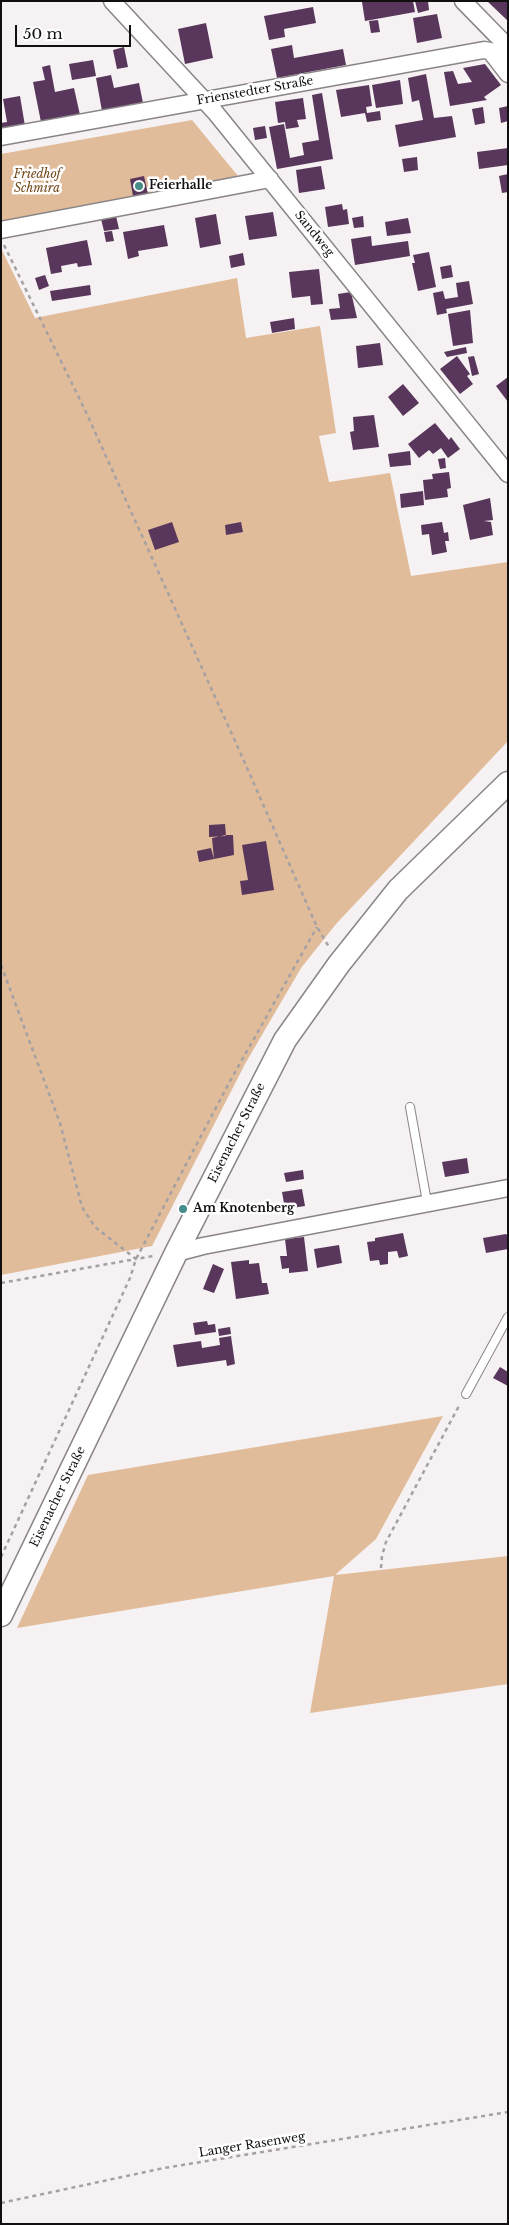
<!DOCTYPE html>
<meta charset="utf-8">
<style>
body{margin:0}
#map{position:relative;width:509px;height:2225px;overflow:hidden;background:#f6f1f2;font-family:"Libre Baskerville",serif}
canvas{display:block}
.frame{position:absolute;inset:0;border:2px solid #110f10;pointer-events:none}
.scale{position:absolute;left:15px;top:25px;width:116px;height:22px;box-sizing:border-box;border:2px solid #110f10;border-top:0;padding-left:6px;font-size:15px;line-height:18px;white-space:nowrap;color:#110f10;-webkit-text-stroke:4px #fff;paint-order:stroke}
</style>
<div id="map">
<canvas width="509" height="2225"></canvas>
<div class="frame"></div>
<div class="scale">50 m</div>
</div>
<script>
const c = document.querySelector('canvas').getContext('2d');
c.lineJoin = 'round';
function fillPath(path, color) {
  c.fillStyle = color;
  c.fill(path, 'evenodd');
}
function strokePath(path, color, width, dash) {
  c.strokeStyle = color;
  c.lineWidth = width;
  c.lineCap = dash ? 'butt' : 'round';
  c.setLineDash(dash || []);
  c.stroke(path);
}
function drawText(font, color, halo, rows, align = 'center') {
  c.font = font + ' "Libre Baskerville",serif';
  c.lineWidth = 5;
  c.setLineDash([]);
  c.textBaseline = 'middle';
  c.strokeStyle = halo;
  c.fillStyle = color;
  for (const [text, x, y, turn = 0] of rows) {
    c.save();
    c.translate(x, y);
    c.rotate((+turn || 0) * Math.PI / 180);
    c.textAlign = isNaN(turn) ? turn : align;
    if (halo) c.strokeText(text, 0, 0);
    c.fillText(text, 0, 0);
    c.restore();
  }
}
fillPath(new Path2D(`
 M192,120L238,176L1,223V154Z
 M1,248L35,318L237,278L246,338L320,326L336,433L319,436L329,482L390,473L411,576L508,562V741L336,924L301,968L245,1064L152,1246L1,1275Z
 M443,1416L376,1539L335,1575L508,1556V1684L310,1713L334,1576L17,1628L88,1475Z`), '#e1bc9a');
fillPath(new Path2D(`
 M368,1H413L415,12L365,21L362,2Z
 M415,1H428L429,10L418,13Z
 M487,1H508V21Z
 M313,7L316,23L284,29L285,37L269,40L264,16Z
 M437,14L442,38L417,43L413,18Z
 M378,20L380,32L371,33L369,21Z
 M206,23L213,58L185,64L178,29Z
 M292,45L294,58L343,49L346,65L277,78L271,49Z
 M124,47L128,67L117,69L113,50Z
 M93,60L96,76L72,80L69,64Z
 M485,64L501,85L484,97L487,100L450,106L444,72L453,71L458,84L472,82L463,68Z
 M50,65L55,92L74,88L80,115L41,122L33,82L45,80L42,67Z
 M426,74L434,118L452,116L456,137L399,147L395,125L423,120L419,100L412,102L408,78Z
 M111,75L114,88L139,83L143,103L102,111L96,78Z
 M400,80L403,104L376,108L372,85Z
 M369,85L372,106L366,107L367,113L380,111L381,120L367,122L365,113L341,117L336,90Z
 M322,93L333,159L277,169L269,127L284,124L290,158L304,155L302,143L319,140L312,95Z
 M20,96L25,126L1,130V123L7,122L3,99Z
 M303,98L306,119L297,120L299,127L286,129L285,122L278,123L275,102Z
 M508,106V121L501,123L499,108Z
 M483,107L485,123L475,125L472,109Z
 M265,126L267,138L255,140L253,128Z
 M508,148V165L479,169L477,152Z
 M417,157L418,170L404,172L402,159Z
 M321,166L325,189L299,193L296,170Z
 M508,174V192L502,193L499,176Z
 M144,176L148,194L133,196L130,179Z
 M342,204L343,210L347,209L349,224L328,227L325,207Z
 M273,212L277,236L249,240L245,216Z
 M216,214L221,244L200,248L195,218Z
 M116,216L119,229L104,231L101,219Z
 M363,216L364,227L354,228L352,218Z
 M408,218L411,233L387,236L385,222Z
 M164,225L168,246L138,251L139,256L128,259L123,232Z
 M112,231L114,241L106,242L104,232Z
 M371,236L372,246L408,241L410,256L355,265L351,239Z
 M87,240L92,265L78,267L77,263L61,266L62,272L51,274L46,248Z
 M429,252L436,287L418,291L412,263H415L413,255Z
 M243,253L245,265L231,268L229,256Z
 M451,265L453,277L442,279L440,267Z
 M319,269L323,304L311,305L310,296L292,298L289,272Z
 M45,275L49,286L39,290L35,278Z
 M469,281L473,304L446,309L447,313L437,315L433,293L443,291L445,299L458,297L456,283Z
 M90,285L91,295L52,301L50,291Z
 M351,292L357,318L331,320L329,309L340,308L338,294Z
 M470,310L473,343L453,346L448,314Z
 M294,318L295,329L272,333L270,322Z
 M380,343L383,365L358,368L356,346Z
 M466,347L467,353L447,357L444,352Z
 M457,356L470,374L467,376L473,384L460,394L440,369Z
 M474,356L479,374L472,376L468,357Z
 M508,377V402L496,386Z
 M403,384L419,403L403,416L388,397Z
 M374,415L379,447L353,450L350,432L354,431L353,417Z
 M435,423L449,440L451,437L460,449L448,458L441,448L433,454L429,450L419,458L408,444Z
 M410,451L411,465L390,467L388,454Z
 M445,458L446,468L440,469L438,459Z
 M449,472L451,488L447,489L448,497L425,500L423,480L433,479L432,474Z
 M423,491L424,505L401,508L400,494Z
 M490,498L493,520L484,521L491,522L493,535L470,540L463,505Z
 M172,522L179,542L155,550L148,530Z
 M241,522L243,532L226,535L225,525Z
 M442,522L444,533L448,532L449,541H445L447,552L432,555L429,534L422,535L421,525Z
 M225,824L226,836L209,837V825Z
 M226,835H233L234,855L214,859L212,838Z
 M266,841L274,890L242,895L240,881L248,880L242,845Z
 M211,848L214,859L199,862L197,851Z
 M467,1158L469,1173L445,1177L442,1162Z
 M303,1170L304,1179L286,1182L284,1173Z
 M302,1189L305,1206L285,1209L282,1192Z
 M403,1233L408,1256L399,1258L397,1251L388,1252V1264L380,1265L379,1260L370,1261L367,1242L375,1241V1238Z
 M506,1234L508,1236V1249L486,1253L483,1238Z
 M304,1237L308,1271L289,1273V1268L282,1269L280,1256H287L285,1239Z
 M339,1245L342,1263L317,1268L314,1249Z
 M249,1260V1264L259,1263L262,1283H267L269,1294L236,1299L231,1262Z
 M213,1264L224,1269L214,1293L203,1289Z
 M207,1321L208,1325L215,1324L216,1332L195,1335L193,1323Z
 M230,1327L231,1334L219,1336L218,1329Z
 M231,1336L235,1364L227,1366L226,1360L177,1367L173,1345L201,1341L202,1348L220,1345L219,1338Z
 M500,1367L508,1372V1386L493,1378Z`), '#59365b');
const lane = new Path2D(`
 M410,1107L427,1202
 M466,1394L508,1317`);
const street = new Path2D(`
 M112,1L215,112L508,474
 M463,1L508,47
 M491,52L508,74
 M1,137L484,50L490,51L508,59
 M1,230L270,179
 M176,1253L203,1246L508,1188`);
const secondary = new Path2D(`
 M1,1615L176,1253L285,1040L339,964L398,890L508,783`);
strokePath(lane, '#8a8586', 10);
strokePath(street, '#8a8586', 19);
strokePath(secondary, '#8a8586', 25);
strokePath(new Path2D(`
 M4,245L85,410L240,752L317,927L329,947
 M1,965L60,1123L82,1207L95,1227L136,1259L153,1256
 M1,1283L136,1259
 M1,1557L130,1278L136,1259L229,1083L317,927
 M381,1568L382,1556L386,1542L460,1404
 M1,2203L164,2168L508,2112`), '#a5a1a2', 2.5, [4, 4]);
strokePath(lane, '#fff', 8);
strokePath(street, '#fff', 16);
strokePath(secondary, '#fff', 22);
for (const [x, y, r, color] of [
 [139,186,5,"#458c8a"],
 [183,1209,5,"#458c8a"]
]) {
  const dot = new Path2D();
  dot.arc(x, y, r, 0, 2 * Math.PI);
  c.fillStyle = color;
  c.fill(dot);
  strokePath(dot, '#fff', 2);
}
drawText('12px', '#110f10', '#fff', [
 ["Frienstedter Straße",255,91,-10],
 ["Sandweg",314,234,51],
 ["Eisenacher Straße",237,1133,-63],
 ["Eisenacher Straße",58,1497,-64],
 ["Langer Rasenweg",252,2145,-9]
]);
drawText('italic 12px', '#714717', '#fff', [
 ["Friedhof",37,175],
 ["Schmira",37,189]
]);
drawText('bold 12px', '#110f10', '#fff', [
 ["Feierhalle",149,186],
 ["Am Knotenberg",193,1209]
], 'left');
</script>
